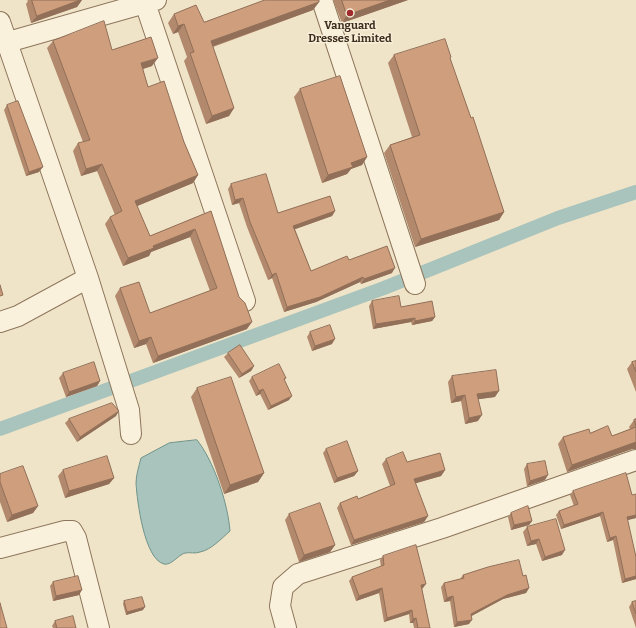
<!DOCTYPE html>
<style>
body{margin:0}
canvas{display:block;background:#f0e4c8}
</style>
<canvas width="636" height="628"></canvas>
<script>
const c = document.querySelector('canvas').getContext('2d');
c.lineJoin = 'round';
function fillPath(path, color) {
  c.fillStyle = color;
  c.fill(path, 'evenodd');
}
function strokePath(path, color, width, dash) {
  c.strokeStyle = color;
  c.lineWidth = width;
  c.lineCap = dash ? 'butt' : 'round';
  c.setLineDash(dash || []);
  c.stroke(path);
}
function drawText(font, color, halo, rows, align = 'center') {
  c.font = font + ' Bitter,serif';
  c.lineWidth = 3;
  c.setLineDash([]);
  c.textBaseline = 'middle';
  c.strokeStyle = halo;
  c.fillStyle = color;
  for (const [text, x, y, turn = 0] of rows) {
    c.save();
    c.translate(x, y);
    c.rotate((+turn || 0) * Math.PI / 180);
    c.textAlign = isNaN(turn) ? turn : align;
    if (halo) c.strokeText(text, 0, 0);
    c.fillText(text, 0, 0);
    c.restore();
  }
}
const water = new Path2D(`
 M197,440C214,461 228,504 230,531C222,538 211,550 200,552C195,554 190,552 185,553C178,555 171,566 164,564C144,559 137,500 136,483C136,475 139,466 141,458L169,443Z`);
fillPath(water, '#a9c4bc');
strokePath(water, '#6f938a', 1);
strokePath(new Path2D(`
 M0,429L384,288L558,218L636,192`), '#a9c4bc', 14);
const minor = new Path2D(`
 M144,0L245,301
 M322,0L415,284
 M0,22L88,278L129,410L131,434
 M8,42L156,0
 M0,322L18,316L88,278
 M0,548L65,531H72L76,538L99,628
 M286,628L280,606L283,587L298,574L442,528L636,460`);
strokePath(minor, '#8d765c', 22);
strokePath(minor, '#faf1dc', 20);
fillPath(new Path2D(`
 M27,0H82L77,7L31,23L26,4L28,1Z
 M333,0H408L342,23Z
 M319,2L313,10L213,47L234,108L229,116L206,124L184,61L187,57L178,32L173,34L168,23L174,14L204,22Z
 M53,41L112,50L152,66L143,69L148,87L184,142L198,175L193,183L137,206L150,236L211,211L247,329L153,363L146,344L134,348L115,296L120,288L150,313L210,291L190,237L151,252L149,256L123,266L105,224L110,217L115,215L97,171L81,176L73,151L78,143L83,142L47,48Z
 M394,55L451,57L450,59L471,118L504,212L499,220L415,247L384,153L390,145L412,137L388,63Z
 M300,89L367,157L362,165L351,169L347,174L322,183L294,97Z
 M7,105L39,172L26,176L4,110Z
 M231,184L278,213L335,211L332,216L295,229L311,271L349,260L392,273L361,284L360,282L316,302L284,312L272,278L268,280L247,227L239,203L232,205L228,189Z
 M372,301L401,307L435,317L432,321L412,325L411,322L373,329L369,306Z
 M310,332L332,344L312,351L307,337Z
 M228,353L254,366L251,371L239,378L224,357Z
 M636,361V392L627,369L632,362Z
 M63,373L100,381L97,386L66,397L59,378Z
 M452,376L495,397L478,399V421L465,424L461,401L451,403L448,382Z
 M252,377L286,378L284,381L289,400L268,410L260,394L256,396L249,381Z
 M197,388L264,473L258,482L224,494L191,397Z
 M116,416L77,442L65,423L69,419Z
 M636,419V449H632L567,472L558,444L563,437L590,433L612,436L630,429L629,427L634,420Z
 M326,449L358,471L354,476L334,483L323,453Z
 M386,459L407,462L445,470L441,476L415,483L428,516L424,522L351,545L337,508L340,503L358,499L390,486L382,464Z
 M527,464L545,480L527,486L524,469Z
 M63,470L114,478L109,484L65,498L58,476Z
 M0,474L38,506L33,513L7,522L0,502Z
 M573,491L636,518L627,520L636,557V579L622,583L613,540L607,542L600,516L561,529L556,515L559,511L574,506L570,495Z
 M511,513L532,521L529,525L511,530L508,517Z
 M289,514L335,545L330,552L299,562L285,520Z
 M527,527L562,555L542,561L536,544L527,546L523,532Z
 M383,556L423,588L422,589L430,628H414L413,623H410L409,614L384,622L379,593L356,601L349,581L352,577L381,567L380,560Z
 M463,575L523,576L529,588L526,593L503,599L471,616L469,624L454,627L450,601L444,602L441,587L444,583L460,579Z
 M53,582L79,595L53,601L50,586Z
 M124,601L143,610L126,615L123,604Z
 M636,601V628L629,607L632,602Z
 M55,621L76,628H53L52,626Z`), '#b2896c');
fillPath(new Path2D(`
 M80,0H82L77,7L31,23L37,16Z
 M390,0H408L342,23L347,15Z
 M319,2L313,10L205,49L211,41Z
 M184,24L178,32L173,34L178,26Z
 M158,58L152,66L136,71L141,63Z
 M234,108L229,116L206,124L212,116Z
 M367,157L362,165L351,169L347,174L322,183L328,175L351,163Z
 M102,164L97,171L81,176L86,169Z
 M43,167L39,172L26,176L29,172Z
 M198,175L193,183L130,209L135,201Z
 M243,198L239,203L232,205L235,200Z
 M335,211L332,216L290,231L293,226Z
 M504,212L499,220L415,247L421,239Z
 M195,229L190,237L151,252L149,256L123,266L128,258L153,246Z
 M395,268L392,273L361,284L364,279Z
 M276,273L272,278L268,280L272,275Z
 M363,277L360,282L316,302L284,312L287,307Z
 M435,317L432,321L412,325L415,321Z
 M415,318L411,322L373,329L376,324Z
 M252,322L247,329L153,363L158,356Z
 M151,337L146,344L134,348L139,341Z
 M335,339L332,344L312,351L315,346Z
 M254,366L251,371L239,378L242,374Z
 M100,381L97,386L66,397L69,392Z
 M263,389L260,394L256,396L259,391Z
 M499,391L495,397L473,400L477,394Z
 M465,395L461,401L451,403L456,397Z
 M292,396L289,400L268,410L271,406Z
 M119,411L116,416L77,442L80,437Z
 M482,415L478,421L465,424L469,418Z
 M636,442V449H632L567,472L572,465Z
 M445,470L441,476L410,485L414,479Z
 M358,471L354,476L334,483L337,478Z
 M264,473L258,482L224,494L230,485Z
 M548,475L545,480L527,486L530,481Z
 M114,478L109,484L65,498L69,491Z
 M38,506L33,513L7,522L12,515Z
 M603,512L600,516L561,529L564,525Z
 M636,515V518L624,521L627,517Z
 M428,516L424,522L351,545L354,540Z
 M532,521L529,525L511,530L514,525Z
 M616,536L613,540L607,542L610,538Z
 M539,539L536,544L527,546L531,541Z
 M335,545L330,552L299,562L304,555Z
 M565,550L562,555L542,561L545,557Z
 M636,576V579L622,583L625,579Z
 M426,584L423,588L418,590L421,585Z
 M382,588L379,593L356,601L359,596Z
 M529,588L526,593L503,599L468,618L471,614L507,595Z
 M82,590L79,595L53,601L56,596Z
 M453,596L450,601L444,602L447,598Z
 M145,607L143,610L126,615L127,612Z
 M412,610L409,614L384,622L387,618Z
 M416,618L413,623H410L413,619Z
 M472,620L469,624L454,627L457,622Z`), '#916f58');
const building = new Path2D(`
 M32,0H80L37,16Z
 M265,0H319V2L211,41L234,108L212,116L190,53L194,52L184,24L178,26L174,14L196,5L204,22Z
 M342,0H390L347,15Z
 M104,21L112,50L151,37L158,58L141,63L148,87L164,81L184,142L198,175L135,201L150,236L211,211L239,297L245,303L252,322L158,356L151,337L139,341L120,288L139,282L150,313L217,288L195,229L153,246L154,248L128,258L110,217L122,211L102,164L86,169L78,143L90,140L53,41Z
 M445,39L451,57L450,58L471,118L473,117L504,212L421,239L390,145L420,135L394,55Z
 M340,76L367,157L351,163L353,167L328,175L300,89Z
 M18,101L43,167L29,172L7,105Z
 M266,174L278,213L330,196L335,211L293,226L311,271L347,256L349,260L387,246L395,268L364,279L363,277L320,297L287,307L276,273L272,275L250,222L243,198L235,200L231,184Z
 M0,285L3,295L0,296Z
 M399,296L401,307L432,301L435,317L415,321V318L376,324L372,301Z
 M330,325L335,339L315,346L310,332Z
 M240,345L254,366L242,374L228,353Z
 M636,361V372L632,362Z
 M94,362L100,381L69,392L63,373Z
 M279,364L286,378L284,379L292,396L271,406L263,389L259,391L252,377Z
 M496,370L499,391L477,394L482,415L469,418L465,395L456,397L452,376Z
 M231,377L264,473L230,485L197,388Z
 M112,403L119,411L80,437L69,419Z
 M636,419V426L634,420Z
 M608,426L612,436L636,427V442L572,465L563,437L589,429L590,433Z
 M347,441L358,471L337,478L326,449Z
 M403,452L407,462L440,453L445,470L414,479L428,516L354,540L340,503L357,496L358,499L395,484L386,459Z
 M107,456L114,478L69,491L63,470Z
 M545,461L548,475L530,481L527,464Z
 M23,466L38,506L12,515L0,482V474Z
 M626,473L632,495L636,494V515L627,517L636,557V576L625,579L616,536L610,538L603,512L564,525L559,511L578,504L573,491Z
 M320,503L335,545L304,555L289,514Z
 M528,506L532,521L514,525L511,513Z
 M556,519L565,550L545,557L539,539L531,541L527,527Z
 M416,545L426,584L421,585L430,628H418L416,618L413,619L412,610L387,618L382,588L359,596L352,577L384,565L383,556Z
 M519,560L523,576L526,575L529,588L507,595L471,614L472,620L457,622L453,596L447,598L444,583L464,578L463,575L488,567Z
 M78,576L82,590L56,596L53,582Z
 M142,597L145,607L127,612L124,601Z
 M636,601V614L632,602Z
 M0,603L7,628H0Z
 M73,616L76,628H57L55,621Z`);
fillPath(building, '#cf9f7d');
strokePath(building, '#916f58', 1);
for (const [x, y, r, color] of [
 [350,13,4,"#9e2a2b"]
]) {
  const dot = new Path2D();
  dot.arc(x, y, r, 0, 2 * Math.PI);
  c.fillStyle = color;
  c.fill(dot);
  strokePath(dot, '#f7eed8', 1.5);
}
drawText('bold 11px', '#3d2e20', '#f7eed8', [
 ["Vanguard",350,26],
 ["Dresses Limited",350,39]
]);
</script>
